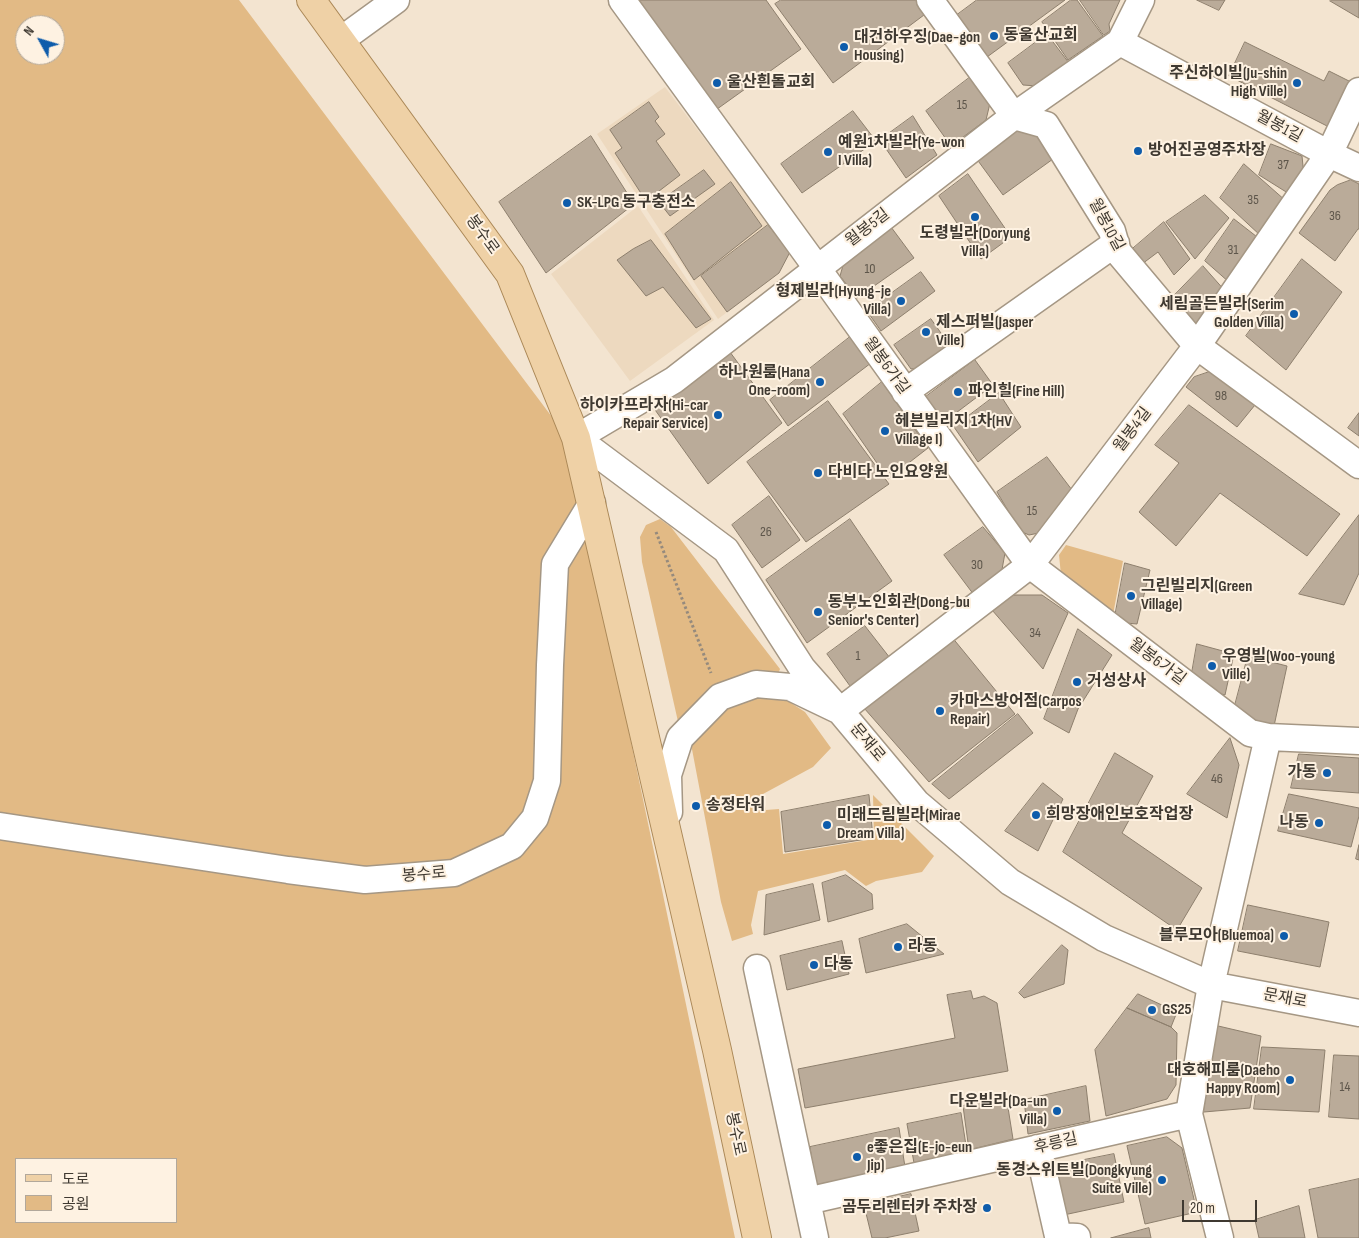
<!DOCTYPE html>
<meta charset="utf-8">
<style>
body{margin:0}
#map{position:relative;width:1359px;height:1238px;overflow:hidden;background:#f3e4d0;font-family:"Sofia Sans Condensed","Noto Sans KR",sans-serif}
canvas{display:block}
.legend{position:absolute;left:15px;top:1158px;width:162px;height:65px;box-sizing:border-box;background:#fef2e2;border:1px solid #b2a89b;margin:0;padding:6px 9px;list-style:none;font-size:15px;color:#3f3931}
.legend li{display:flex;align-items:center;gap:10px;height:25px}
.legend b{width:25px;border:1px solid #b2a89b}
.north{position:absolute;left:15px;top:15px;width:50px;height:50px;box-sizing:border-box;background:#fef2e2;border:1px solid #b2a89b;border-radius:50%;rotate:309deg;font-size:14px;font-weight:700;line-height:20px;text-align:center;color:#3f3931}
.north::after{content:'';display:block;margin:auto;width:18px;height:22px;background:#0e5cab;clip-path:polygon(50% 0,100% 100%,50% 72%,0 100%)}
.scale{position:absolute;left:1182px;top:1200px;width:75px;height:22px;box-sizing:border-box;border:2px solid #3f3931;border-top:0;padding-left:6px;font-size:15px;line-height:18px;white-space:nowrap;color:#3f3931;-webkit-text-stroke:4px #fef2e2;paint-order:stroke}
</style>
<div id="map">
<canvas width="1359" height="1238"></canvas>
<ul class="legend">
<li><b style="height:6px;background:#efd1a6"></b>도로</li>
<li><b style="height:14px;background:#e2ba85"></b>공원</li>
</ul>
<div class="north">N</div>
<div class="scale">20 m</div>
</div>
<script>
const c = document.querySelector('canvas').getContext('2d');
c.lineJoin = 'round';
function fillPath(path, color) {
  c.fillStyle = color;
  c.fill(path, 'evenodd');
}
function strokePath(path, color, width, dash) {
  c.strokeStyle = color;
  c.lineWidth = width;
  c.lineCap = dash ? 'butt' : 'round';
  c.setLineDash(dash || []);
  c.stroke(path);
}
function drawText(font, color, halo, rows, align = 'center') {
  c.font = font + ' "Sofia Sans Condensed","Noto Sans KR",sans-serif';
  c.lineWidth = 4;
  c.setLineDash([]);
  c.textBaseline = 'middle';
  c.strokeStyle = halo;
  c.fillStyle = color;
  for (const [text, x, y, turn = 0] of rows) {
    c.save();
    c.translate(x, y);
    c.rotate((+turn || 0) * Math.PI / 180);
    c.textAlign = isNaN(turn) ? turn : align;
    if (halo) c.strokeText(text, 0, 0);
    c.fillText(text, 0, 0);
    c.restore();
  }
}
fillPath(new Path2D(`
 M665,87L790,252L779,273L718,319L597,134Z
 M638,206L714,320L630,381L551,274Z`), '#edd9bf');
fillPath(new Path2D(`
 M0,0H239L567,437L735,1238H0ZM25,25H55V55H25ZM16,1159H176V1222H16Z
 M660,519L671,527L780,669L778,674L731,679L699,699L679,726L642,562L640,537L646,525Z
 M1066,545L1123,561L1112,620L1061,575L1059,555Z
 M752,693L777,694L805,712L831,748L813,767L763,794L766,810L779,809L783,854L874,839L873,795L934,856L922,872L876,881L866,886L845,870L758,891L751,925L753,934L732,941L721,902L691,744L716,713Z`), '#e2ba85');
const building = new Path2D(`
 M619,0H766L801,49L706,117Z
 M781,0H918L928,12L833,83L775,4Z
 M977,0H1065L987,57L957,15Z
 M1071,0H1077L1103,36L1068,60L1042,22Z
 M1080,0H1120L1109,24L1110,31L1104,35Z
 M1197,0H1225L1219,10Z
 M1331,0H1359V18L1330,1Z
 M1047,34L1069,63L1037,86L1023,85L1008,63Z
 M1245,42L1324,81L1329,71L1357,85L1339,122L1327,126L1229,76Z
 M973,75L991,99L986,120L951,146L926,111Z
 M649,102L659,117L655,121L665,134L656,141L680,175L646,201L615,153L622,148L610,130Z
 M853,111L876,141L802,193L781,164Z
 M913,116L937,155L906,178L880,140Z
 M1018,126L1036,135L1053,159L1003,195L976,158Z
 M591,136L634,204L546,273L499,202Z
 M1271,144L1302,156L1304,176L1291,195L1259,175Z
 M1244,164L1286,201L1261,236L1220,198Z
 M704,170L715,184L670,216L659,202Z
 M968,174L1011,237L981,259L939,196Z
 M1351,180L1359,184V229H1358L1335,261L1299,233L1330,190L1337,185Z
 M731,182L762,226L694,280L665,234Z
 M1205,195L1229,218L1195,259L1166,222Z
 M1234,219L1261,240L1230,283L1205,261Z
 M1164,222L1190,259L1174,275L1158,252L1138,267L1130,251Z
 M768,225L790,252L779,273L727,312L701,276Z
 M891,227L914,258L857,298L840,276L844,262Z
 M651,240L711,319L696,328L663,287L646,296L617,260L633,249Z
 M1302,259L1342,292L1286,370L1246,336Z
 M1203,266L1226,292L1202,325L1190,327L1168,302Z
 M921,272L935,291L881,331L867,311Z
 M931,319L953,350L927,368L911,369L894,345Z
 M850,337L871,363L788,426L770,400Z
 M727,348L782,423L708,484L653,407Z
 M975,360L993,385L940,425L923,399Z
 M1212,371L1255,405L1237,427L1186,387L1194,377Z
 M882,382L928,448L888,479L843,414Z
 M999,393L1021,427L978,462L954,427Z
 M828,401L889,484L806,542L747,462Z
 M1189,405L1340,514L1307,556L1220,493L1176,546L1139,512L1179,463L1155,445Z
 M1359,413V436L1348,428Z
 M1047,457L1072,490L1039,533L1029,535L1020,531L997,492Z
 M769,496L800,540L762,568L732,525Z
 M1359,515V573L1344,605L1299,594Z
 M850,519L892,581L807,643L766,580Z
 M983,527L1005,553L1001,575L974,595L944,555Z
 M1125,563L1150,570L1137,624L1114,622Z
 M1011,595H1042L1068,613L1043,669L992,610Z
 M865,626L890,658L850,686L827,654Z
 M1078,629L1112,655L1078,709L1069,733L1044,719Z
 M951,636L1015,714L929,782L864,708Z
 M1197,644L1234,654L1225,695L1199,688L1191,678Z
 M1248,656L1287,666L1274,726H1256L1234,709Z
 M1018,714L1033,733L949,799L932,784Z
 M1230,738L1239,765L1227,818L1187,794Z
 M1115,753L1153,776L1122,833L1202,888L1177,930L1063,852Z
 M1299,754L1359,758V793L1291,788Z
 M1043,783L1063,799L1038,851L1005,831Z
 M1289,794L1359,808V816L1351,847L1278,831Z
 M869,795L873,838L785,852L781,812Z
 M1359,845V860L1356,859Z
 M846,875L872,894L873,909L828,922L822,883Z
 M813,884L820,920L764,935L766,895Z
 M1248,905L1329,922L1320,967L1238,951Z
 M907,924L944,954L866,973L859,939Z
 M842,941L849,974L787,990L780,956Z
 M1062,945L1068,950L1064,984L1024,998L1019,993Z
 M971,991L973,999L984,996L997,1003L1008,1071L805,1108L798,1069L955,1038L947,995Z
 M1138,994L1177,1012L1171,1027L1127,1008Z
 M1127,1008L1171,1027L1177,1033L1176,1085L1167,1099L1106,1116L1095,1050Z
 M1214,1025L1261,1036L1250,1108L1204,1112Z
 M1262,1047L1325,1050L1319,1112L1254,1109Z
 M1334,1055L1359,1056V1119L1329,1117Z
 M1086,1086L1090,1121L1028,1134L1024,1100Z
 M1006,1095L1013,1139L969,1150L963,1106Z
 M961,1113L967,1152L914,1163L907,1124Z
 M899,1128L905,1167L815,1185L810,1147Z
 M1167,1137L1182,1148L1197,1212L1145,1224L1127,1146Z
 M1114,1154L1124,1202L1059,1216L1049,1167Z
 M1359,1179V1238H1318L1309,1190Z
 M911,1194L919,1231L885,1238H872L864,1205Z
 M1299,1206L1305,1238H1259L1255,1220Z
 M1149,1228L1151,1238H1111Z`);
fillPath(building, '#baab99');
strokePath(building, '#8d7f6d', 1);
const minor = new Path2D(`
 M622,0L817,268L1030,565L1250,733L1268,737L1359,741
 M930,0L1014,116L1046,125L1112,231L1118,252L1197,346L1359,465
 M1141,0L1120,42L1014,116L674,380L576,438L726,550L802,668L840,711L917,803L1010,882L1104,938L1211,985L1359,1013
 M341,40L396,0
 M1120,42L1329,154L1359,168
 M905,392L1116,243
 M669,812L668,775L680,738L720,697L756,684L790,687L840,711L1030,565L1197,346L1329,154L1359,91
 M0,826L288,870L365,880L454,873L512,846L535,818L547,781L550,665L555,564L592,503
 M757,968L815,1238
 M1038,1148L1058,1236L1077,1237
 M807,1201L1189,1114
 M1220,1238L1189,1114L1211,985L1268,737`);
const major = new Path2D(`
 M311,0L510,274L576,438L717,1050L757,1238`);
strokePath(minor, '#a59784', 29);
strokePath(major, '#ab8857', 30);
strokePath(new Path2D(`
 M656,532L711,673`), '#958a7d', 3, [2.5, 2.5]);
strokePath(minor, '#fff', 26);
strokePath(major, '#efd1a6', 28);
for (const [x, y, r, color] of [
 [994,36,5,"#0e5cab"],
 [844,47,5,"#0e5cab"],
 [717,83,5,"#0e5cab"],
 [1297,83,5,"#0e5cab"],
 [1138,151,5,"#0e5cab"],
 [828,152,5,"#0e5cab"],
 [567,203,5,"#0e5cab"],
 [975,217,5,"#0e5cab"],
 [901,301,5,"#0e5cab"],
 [1294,314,5,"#0e5cab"],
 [926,332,5,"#0e5cab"],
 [820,382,5,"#0e5cab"],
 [958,392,5,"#0e5cab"],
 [718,415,5,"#0e5cab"],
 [885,431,5,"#0e5cab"],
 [818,473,5,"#0e5cab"],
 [1131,596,5,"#0e5cab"],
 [818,612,5,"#0e5cab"],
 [1212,666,5,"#0e5cab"],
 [1077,682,5,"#0e5cab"],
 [940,711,5,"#0e5cab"],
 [1327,773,5,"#0e5cab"],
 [696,806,5,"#0e5cab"],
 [1036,815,5,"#0e5cab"],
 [1319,823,5,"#0e5cab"],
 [827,825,5,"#0e5cab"],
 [1284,936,5,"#0e5cab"],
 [898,947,5,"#0e5cab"],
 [814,965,5,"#0e5cab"],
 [1152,1010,5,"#0e5cab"],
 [1290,1080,5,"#0e5cab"],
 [1057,1111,5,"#0e5cab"],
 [857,1157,5,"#0e5cab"],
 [1162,1180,5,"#0e5cab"],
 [987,1208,5,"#0e5cab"]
]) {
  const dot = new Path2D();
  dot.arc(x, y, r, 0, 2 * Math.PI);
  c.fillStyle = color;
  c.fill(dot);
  strokePath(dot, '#fef2e2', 2);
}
drawText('14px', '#5e564b', null, [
 ["15",962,105],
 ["37",1283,165],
 ["35",1253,200],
 ["36",1335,216],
 ["31",1233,250],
 ["10",870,269],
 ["98",1221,396],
 ["15",1032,511],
 ["26",766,532],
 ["30",977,565],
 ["34",1035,633],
 ["1",858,656],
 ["46",1217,779],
 ["14",1345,1087]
]);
drawText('bold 16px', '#3f3931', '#fef2e2', [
 ["동울산교회",1004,36],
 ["대건하우징(Dae-gon",854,38],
 ["Housing)",854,56],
 ["주신하이빌(Ju-shin",1287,74,"right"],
 ["High Ville)",1287,92,"right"],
 ["울산흰돌교회",727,83],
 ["예원1차빌라(Ye-won",838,143],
 ["I Villa)",838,161],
 ["방어진공영주차장",1148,151],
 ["SK-LPG 동구충전소",577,203],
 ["도령빌라(Doryung",975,234,"center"],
 ["Villa)",975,252,"center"],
 ["형제빌라(Hyung-je",891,292,"right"],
 ["Villa)",891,310,"right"],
 ["세림골든빌라(Serim",1284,305,"right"],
 ["Golden Villa)",1284,323,"right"],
 ["제스퍼빌(Jasper",936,323],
 ["Ville)",936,341],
 ["하나원룸(Hana",810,373,"right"],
 ["One-room)",810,391,"right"],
 ["파인힐(Fine Hill)",968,392],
 ["하이카프라자(Hi-car",708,406,"right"],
 ["Repair Service)",708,424,"right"],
 ["헤븐빌리지 1차(HV",895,422],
 ["Village I)",895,440],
 ["다비다 노인요양원",828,473],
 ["그린빌리지(Green",1141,587],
 ["Village)",1141,605],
 ["동부노인회관(Dong-bu",828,603],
 ["Senior's Center)",828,621],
 ["우영빌(Woo-young",1222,657],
 ["Ville)",1222,675],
 ["거성상사",1087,682],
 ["카마스방어점(Carpos",950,702],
 ["Repair)",950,720],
 ["가동",1317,773,"right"],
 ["송정타워",706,806],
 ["희망장애인보호작업장",1046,815],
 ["미래드림빌라(Mirae",837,816],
 ["Dream Villa)",837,834],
 ["나동",1309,823,"right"],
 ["블루모아(Bluemoa)",1274,936,"right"],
 ["라동",908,947],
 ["다동",824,965],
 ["GS25",1162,1010],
 ["대호해피룸(Daeho",1280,1071,"right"],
 ["Happy Room)",1280,1089,"right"],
 ["다운빌라(Da-un",1047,1102,"right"],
 ["Villa)",1047,1120,"right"],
 ["e좋은집(E-jo-eun",867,1148],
 ["Jip)",867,1166],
 ["동경스위트빌(Dongkyung",1152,1171,"right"],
 ["Suite Ville)",1152,1189,"right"],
 ["곰두리렌터카 주차장",977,1208,"right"]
], 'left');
drawText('16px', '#3f3931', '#fef2e2', [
 ["월봉1길",1279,127,28],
 ["월봉10길",1106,225,62],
 ["월봉5길",868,228,-38],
 ["봉수로",482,235,54],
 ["월봉6가길",886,366,54],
 ["월봉4길",1133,430,-53],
 ["월봉6가길",1157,662,37],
 ["문재로",867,743,50],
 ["봉수로",424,875,-5],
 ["문재로",1285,999,11],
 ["봉수로",735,1134,78],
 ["후릉길",1056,1144,-13]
]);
</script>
